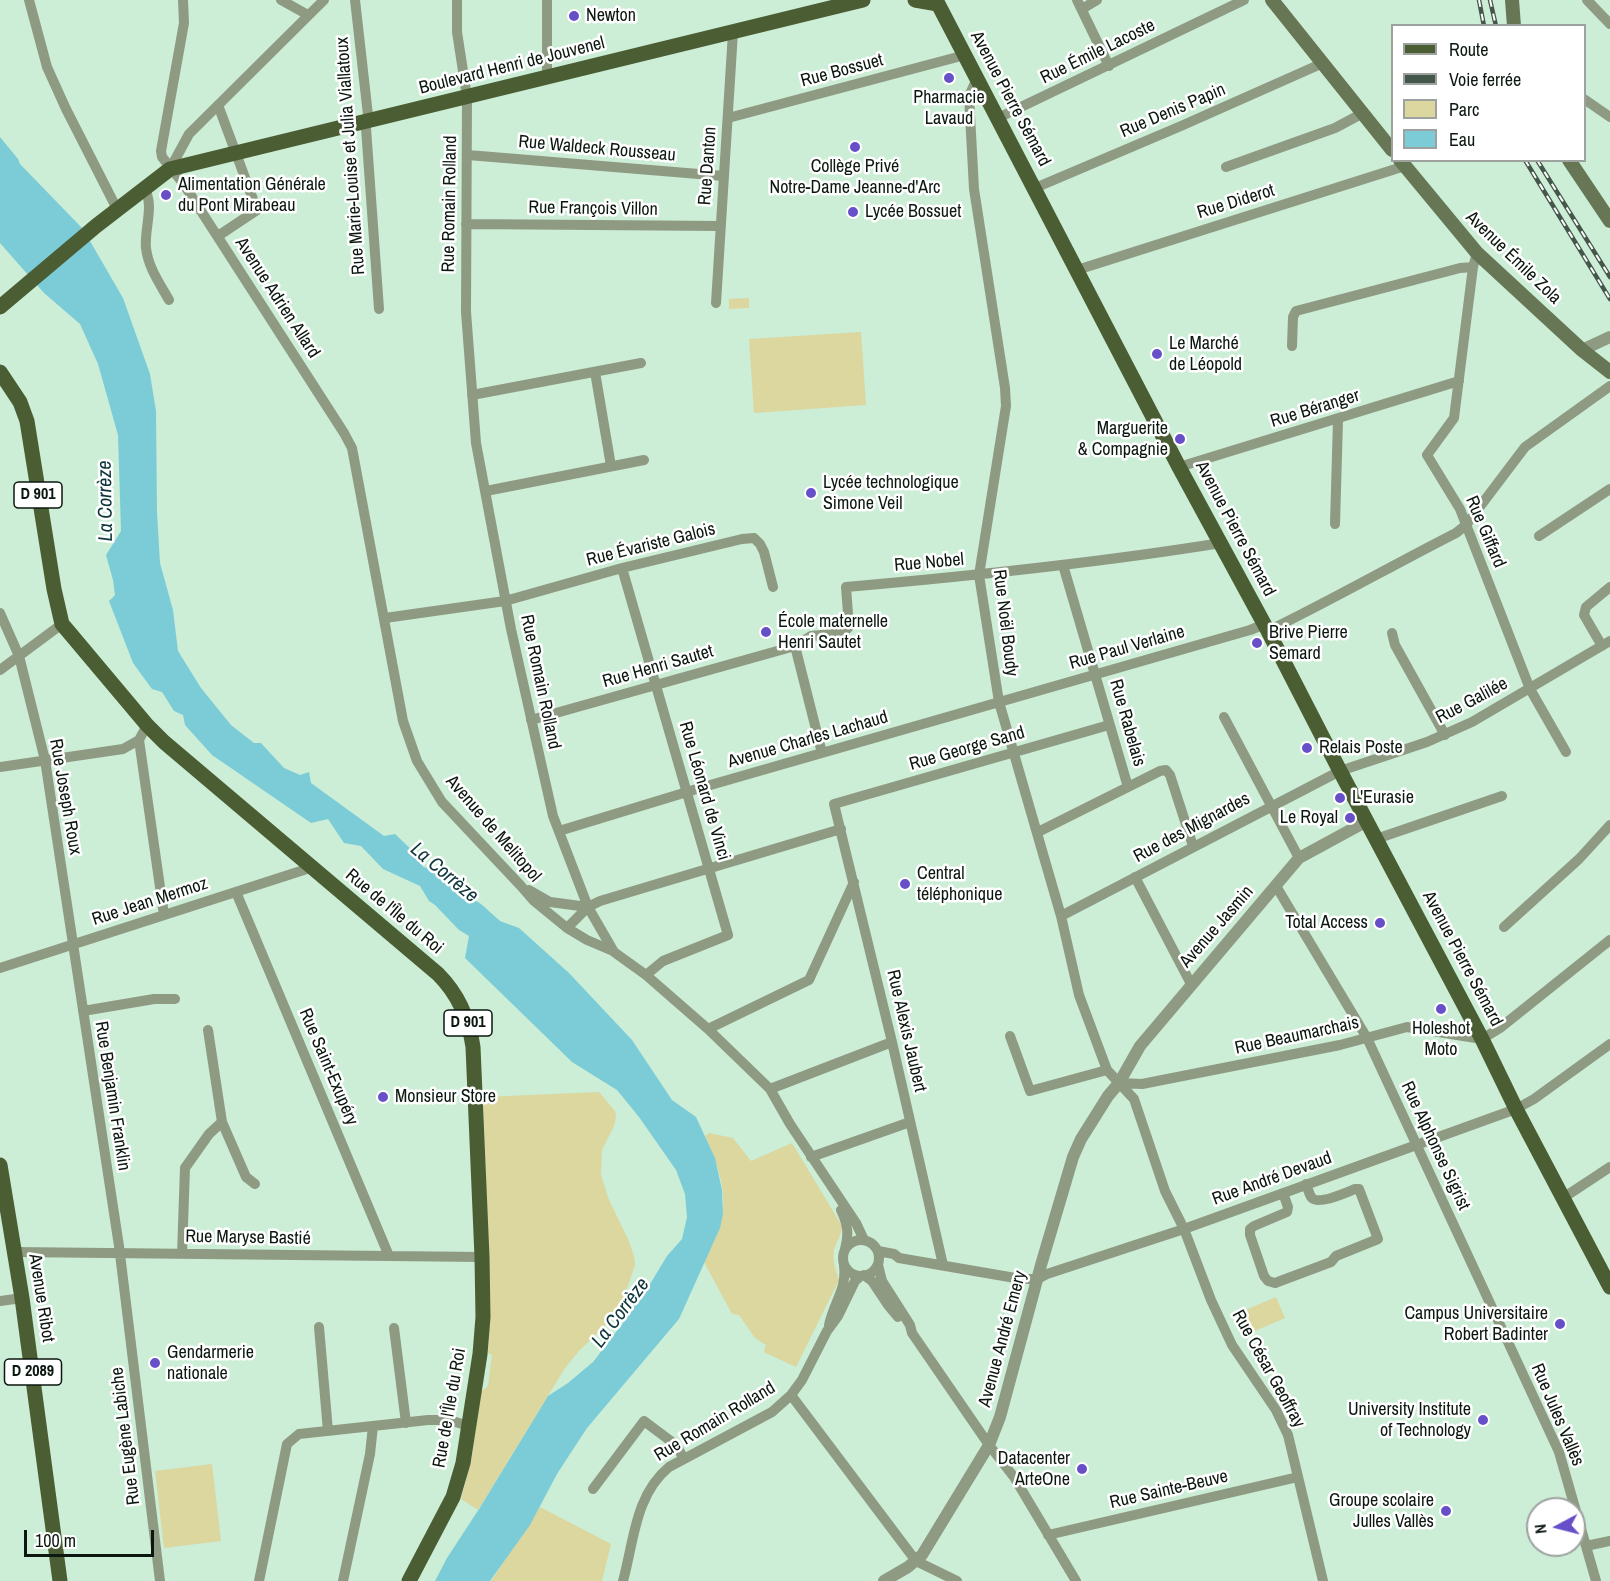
<!DOCTYPE html>
<meta charset="utf-8">
<style>
body{margin:0}
#map{position:relative;width:1610px;height:1581px;overflow:hidden;background:#ccedd6;font-family:"Archivo Narrow",sans-serif}
canvas{display:block}
.legend{position:absolute;left:1391px;top:24px;width:195px;height:138px;box-sizing:border-box;background:#fff;border:2px solid #9da29f;margin:0;padding:8px 10px;list-style:none;font-size:18px;color:#0b170f}
.legend li{display:flex;align-items:center;gap:12px;height:30px}
.legend b{width:30px;border:2px solid #9da29f}
.north{position:absolute;left:1526px;top:1497px;width:60px;height:60px;box-sizing:border-box;background:#fff;border:2px solid #9da29f;border-radius:50%;rotate:263deg;font-size:16px;font-weight:700;line-height:24px;text-align:center;color:#0b170f}
.north::after{content:'';display:block;margin:auto;width:21px;height:27px;background:#674fc8;clip-path:polygon(50% 0,100% 100%,50% 72%,0 100%)}
.scale{position:absolute;left:24px;top:1530px;width:130px;height:27px;box-sizing:border-box;border:3px solid #0b170f;border-top:0;padding-left:8px;font-size:18px;line-height:21px;white-space:nowrap;color:#0b170f;-webkit-text-stroke:4px #fff;paint-order:stroke}
</style>
<div id="map">
<canvas width="1610" height="1581"></canvas>
<ul class="legend">
<li><b style="height:8px;background:#4b5d33"></b>Route</li>
<li><b style="height:8px;background:#44574a"></b>Voie ferrée</li>
<li><b style="height:16px;background:#dcd69f"></b>Parc</li>
<li><b style="height:16px;background:#7cccd8"></b>Eau</li>
</ul>
<div class="north">N</div>
<div class="scale">100 m</div>
</div>
<script>
const c = document.querySelector('canvas').getContext('2d');
c.lineJoin = 'round';
function fillPath(path, color) {
  c.fillStyle = color;
  c.fill(path, 'evenodd');
}
function strokePath(path, color, width, dash) {
  c.strokeStyle = color;
  c.lineWidth = width;
  c.lineCap = dash ? 'butt' : 'round';
  c.setLineDash(dash || []);
  c.stroke(path);
}
function drawText(font, color, halo, rows, align = 'center') {
  c.font = font + ' "Archivo Narrow",sans-serif';
  c.lineWidth = 5;
  c.setLineDash([]);
  c.textBaseline = 'middle';
  c.strokeStyle = halo;
  c.fillStyle = color;
  for (const [text, x, y, turn = 0] of rows) {
    c.save();
    c.translate(x, y);
    c.rotate((+turn || 0) * Math.PI / 180);
    c.textAlign = isNaN(turn) ? turn : align;
    if (halo) c.strokeText(text, 0, 0);
    c.fillText(text, 0, 0);
    c.restore();
  }
}
fillPath(new Path2D(`
 M749,298V308L729,309V299Z
 M861,332L866,405L754,413L749,339Z
 M599,1092L615,1111L616,1117L614,1126L602,1150L601,1175L609,1200L628,1239L634,1256L635,1265L619,1312L579,1351L565,1368L478,1510L461,1499L472,1456L481,1392L488,1386L492,1355L488,1353L490,1307L483,1097Z
 M709,1133L733,1138L751,1161L792,1143L842,1226C841,1237 837,1240 834,1250C832,1260 836,1271 839,1280L796,1367L764,1352L766,1345L755,1338L739,1315L732,1314L704,1262C710,1248 719,1233 722,1218C727,1190 717,1161 705,1136Z
 M1276,1297L1285,1318L1250,1333L1241,1312Z
 M212,1464L221,1541L164,1548L155,1471Z
 M540,1507L611,1544L602,1581H491Z`), '#dcd69f');
fillPath(new Path2D(`
 M0,137L18,159L20,164L83,229L123,298L150,374L156,411L157,512L160,563L173,610L178,651L201,688L231,725L254,743H261L284,768L300,775L309,772L311,783L384,836L395,834L415,853L423,867L442,871L446,881L481,904L500,921L519,928L569,973L632,1040L672,1100L696,1117L715,1158L722,1190L723,1214L720,1228L679,1319L587,1428L557,1474L530,1525L490,1581H435L447,1558L479,1509L548,1396L568,1383L593,1362L626,1319L634,1298L647,1289L667,1256L682,1239L687,1217L685,1194L676,1170L639,1117L617,1090L572,1062L465,958L469,936L459,930L435,905L429,901L420,886L383,869L361,846L344,843L328,819L311,823L212,755L185,725L183,715L174,711L162,692L152,689L133,663L109,601L115,595L113,580L106,555L121,531L118,435L98,364L80,324L44,293L0,243Z`), '#7cccd8');
strokePath(new Path2D(`
 M29,0L47,67L66,109L117,209
 M183,0L184,23L161,151L162,157L183,183L344,433L352,448L403,721L417,761L442,802L521,886L534,901L567,928L587,940L613,951
 M281,0L308,15
 M355,0L368,115L366,128L379,309
 M457,0V32L467,97L466,312L476,443L511,629L553,816L588,907L614,952L646,975L708,1029L770,1089L790,1124L856,1223L864,1240
 M547,0V78
 M1077,0L1109,66
 M1587,0L1610,24
 M1082,9L1097,0
 M980,83L974,85L969,96L974,189L1005,388L1006,406L979,575L999,702L1061,916L1079,995L1107,1070L1134,1099L1165,1191L1184,1229L1211,1300L1232,1345L1276,1410L1288,1435L1323,1581
 M1584,99L1610,117
 M728,118L965,55
 M998,118L1244,0
 M468,155L723,176
 M1226,167L1335,128L1363,113
 M170,169L189,134L324,0
 M144,188C155,205 144,229 146,248C148,267 160,284 169,300
 M1035,188L1181,126L1323,63
 M466,224L720,226
 M218,236L257,210L218,105
 M1477,253L1473,267L1454,418L1427,455L1460,509L1530,689L1566,752
 M1077,270L1405,166
 M716,303L733,32
 M1292,346L1293,317L1296,311L1460,268L1473,267
 M595,372L611,466
 M472,395L641,363
 M1179,467L1459,381
 M486,491L644,460
 M1335,524L1338,420
 M1539,536L1610,489
 M1063,565L1128,787
 M622,568L728,935L663,961L646,975
 M0,613L19,656L45,760L119,1246L160,1581
 M385,618L505,601L622,568L742,539L754,538L760,544L764,552L773,587
 M1268,631C1332,600 1393,565 1456,533L1466,525L1525,447L1610,386
 M1392,633L1395,645L1445,735
 M795,646L822,753
 M1602,646L1584,615L1586,607L1610,587
 M0,670L62,624
 M1224,717L1299,858
 M531,720L795,646L811,636L843,633L849,627L846,587C972,576 1097,563 1221,543
 M147,725L139,740L164,915
 M0,767L123,749L139,740
 M559,831L700,788L1250,630L1265,624
 M1038,832L1160,771L1166,770L1170,775L1193,846
 M1376,839L1502,796
 M1135,877L1191,984
 M1276,886L1367,1038L1559,1452L1596,1581
 M529,890L550,902L588,907
 M236,892L389,1256
 M1061,916L1340,771L1427,742L1472,722L1610,641
 M1504,927L1579,859L1610,825
 M567,928L588,907L600,901L841,829
 M0,968L310,868
 M83,1011L154,999H175
 M708,1029L809,980L854,882
 M208,1030L222,1122L246,1177L255,1184
 M1010,1036L1030,1091L1107,1070
 M1119,1083L1142,1084L1340,1045L1407,1027L1482,1039L1500,1028L1610,940
 M770,1089L892,1042
 M811,1157L910,1122
 M1283,1193L1288,1207L1287,1212L1254,1226L1250,1229V1235L1264,1276L1268,1281L1275,1283L1331,1262L1336,1256L1378,1239L1359,1189H1355C1347,1192 1319,1205 1312,1198C1309,1195 1308,1188 1306,1184
 M1563,1198L1610,1167
 M841,1210C848,1225 849,1234 845,1249
 M843 1258a18 18 0 1 1 36 0a18 18 0 1 1-36 0Z
 M878,1251L894,1254L899,1258L1021,1279H1038L1047,1274L1184,1229L1516,1109L1534,1099L1610,1044
 M14,1252L482,1257
 M182,1254L185,1168L209,1134L222,1122
 M878,1265L882,1281L910,1325L912,1333L989,1445L1014,1477L1076,1581
 M943,1265L892,1042L834,804L1109,725
 M864,1275L872,1281L888,1305L898,1317
 M0,1301L22,1298
 M829,1325C834,1302 847,1289 844,1266
 M319,1327L328,1431
 M394,1328L406,1423
 M791,1395L916,1561L957,1581
 M593,1489L644,1421L676,1445L684,1459
 M1048,1535L1298,1477
 M1586,1546L1610,1541
 M259,1581L287,1444L299,1434L428,1420H449L469,1426
 M343,1581L370,1454L373,1426
 M623,1581C634,1541 635,1495 669,1467L772,1412L791,1395L802,1380L827,1331L838,1316L855,1281L861,1276`), '#8f9a83', 10);
strokePath(new Path2D(`
 M1582,350L1610,337
 M884,1581L908,1567L922,1555L989,1445L1000,1417L1041,1265L1073,1157L1081,1139L1108,1096L1119,1083L1140,1046L1299,858L1367,821`), '#8f9a83', 12);
strokePath(new Path2D(`
 M1272,0L1392,150
 M1512,0L1514,26
 M1400,160L1477,253L1582,350L1610,372
 M1569,160L1610,221`), '#677755', 14);
strokePath(new Path2D(`
 M915,0L938,4
 M936,0L1179,467L1268,631L1340,771L1482,1039L1516,1109L1610,1287
 M0,307L96,226L170,169L863,0
 M0,372L20,402L27,421L54,589L62,624L68,631L147,725L164,742L438,974C458,994 469,1019 473,1047L482,1257L483,1317L480,1354L463,1463L453,1497L409,1581
 M0,1165L22,1298L60,1581`), '#4b5d33', 15);
const rail = new Path2D(`
 M1479,0L1484,26
 M1490,0L1496,26
 M1525,160L1610,299
 M1537,160L1610,277`);
strokePath(rail, '#44574a', 4.5);
strokePath(rail, '#fff', 2, [7]);
for (const [x, y, r, color] of [
 [574,16,6,"#674fc8"],
 [949,78,6,"#674fc8"],
 [855,147,6,"#674fc8"],
 [166,195,6,"#674fc8"],
 [853,212,6,"#674fc8"],
 [1157,354,6,"#674fc8"],
 [1180,439,6,"#674fc8"],
 [811,493,6,"#674fc8"],
 [766,632,6,"#674fc8"],
 [1257,643,6,"#674fc8"],
 [1307,748,6,"#674fc8"],
 [1340,798,6,"#674fc8"],
 [1350,818,6,"#674fc8"],
 [905,884,6,"#674fc8"],
 [1380,923,6,"#674fc8"],
 [1441,1009,6,"#674fc8"],
 [383,1097,6,"#674fc8"],
 [1560,1324,6,"#674fc8"],
 [155,1363,6,"#674fc8"],
 [1483,1420,6,"#674fc8"],
 [1082,1469,6,"#674fc8"],
 [1446,1511,6,"#674fc8"]
]) {
  const dot = new Path2D();
  dot.arc(x, y, r, 0, 2 * Math.PI);
  c.fillStyle = color;
  c.fill(dot);
  strokePath(dot, '#fff', 2);
}
for (const [x, y, w] of [
 [38,495,48],
 [468,1023,48],
 [33,1372,57]
]) {
  const box = new Path2D();
  box.roundRect(x - w / 2, y - 13, w, 26, 4.5);
  c.fillStyle = '#fff';
  c.fill(box);
  strokePath(box, '#0b170f', 1.5);
}
drawText('bold 16px', '#0b170f', null, [
 ["D 901",38,495],
 ["D 901",468,1023],
 ["D 2089",33,1372]
]);
drawText('18px', '#0b170f', '#fff', [
 ["Newton",586,16],
 ["Pharmacie",949,98,"center"],
 ["Lavaud",949,119,"center"],
 ["Collège Privé",855,167,"center"],
 ["Notre-Dame Jeanne-d'Arc",855,188,"center"],
 ["Alimentation Générale",178,185],
 ["du Pont Mirabeau",178,206],
 ["Lycée Bossuet",865,212],
 ["Le Marché",1169,344],
 ["de Léopold",1169,365],
 ["Marguerite",1168,429,"right"],
 ["& Compagnie",1168,450,"right"],
 ["Lycée technologique",823,483],
 ["Simone Veil",823,504],
 ["École maternelle",778,622],
 ["Henri Sautet",778,643],
 ["Brive Pierre",1269,633],
 ["Semard",1269,654],
 ["Relais Poste",1319,748],
 ["L'Eurasie",1352,798],
 ["Le Royal",1338,818,"right"],
 ["Central",917,874],
 ["téléphonique",917,895],
 ["Total Access",1368,923,"right"],
 ["Holeshot",1441,1029,"center"],
 ["Moto",1441,1050,"center"],
 ["Monsieur Store",395,1097],
 ["Campus Universitaire",1548,1314,"right"],
 ["Robert Badinter",1548,1335,"right"],
 ["Gendarmerie",167,1353],
 ["nationale",167,1374],
 ["University Institute",1471,1410,"right"],
 ["of Technology",1471,1431,"right"],
 ["Datacenter",1070,1459,"right"],
 ["ArteOne",1070,1480,"right"],
 ["Groupe scolaire",1434,1501,"right"],
 ["Julles Vallès",1434,1522,"right"]
], 'left');
drawText('18px', '#0b170f', '#fff', [
 ["Rue Émile Lacoste",1098,52,-26],
 ["Boulevard Henri de Jouvenel",512,66,-14],
 ["Rue Bossuet",842,71,-15],
 ["Avenue Pierre Sémard",1010,99,62],
 ["Rue Denis Papin",1173,111,-23],
 ["Rue Waldeck Rousseau",597,149,5],
 ["Rue Marie-Louise et Julia Viallatoux",351,156,-94],
 ["Rue Danton",708,166,-86],
 ["Rue Diderot",1236,202,-17],
 ["Rue Romain Rolland",450,204,-89],
 ["Rue François Villon",593,209,1],
 ["Avenue Émile Zola",1513,258,44],
 ["Avenue Adrien Allard",277,298,57],
 ["Rue Béranger",1315,409,-17],
 ["Avenue Pierre Sémard",1235,529,62],
 ["Rue Giffard",1485,532,67],
 ["Rue Évariste Galois",651,545,-14],
 ["Rue Nobel",929,563,-5],
 ["Rue Noël Boudy",1005,623,83],
 ["Rue Paul Verlaine",1127,648,-16],
 ["Rue Henri Sautet",658,667,-16],
 ["Rue Romain Rolland",540,682,78],
 ["Rue Galilée",1472,701,-28],
 ["Rue Rabelais",1127,723,74],
 ["Avenue Charles Lachaud",808,740,-16],
 ["Rue George Sand",967,749,-16],
 ["Rue Léonard de Vinci",704,791,74],
 ["Rue Joseph Roux",65,797,80],
 ["Rue des Mignardes",1192,828,-28],
 ["Avenue de Melitopol",493,829,49],
 ["Rue Jean Mermoz",150,902,-18],
 ["Rue de l'Île du Roi",394,912,40],
 ["Avenue Jasmin",1217,927,-49],
 ["Avenue Pierre Sémard",1462,959,62],
 ["Rue Alexis Jaubert",906,1031,77],
 ["Rue Beaumarchais",1297,1036,-12],
 ["Rue Saint-Exupéry",328,1067,67],
 ["Rue Benjamin Franklin",112,1096,81],
 ["Rue Alphonse Sigrist",1435,1146,65],
 ["Rue André Devaud",1272,1179,-20],
 ["Rue Maryse Bastié",248,1238,1],
 ["Avenue Ribot",41,1298,81],
 ["Avenue André Emery",1003,1339,-75],
 ["Rue César Geoffray",1268,1369,61],
 ["Rue de l'Île du Roi",450,1408,-80],
 ["Rue Jules Vallès",1557,1415,67],
 ["Rue Romain Rolland",715,1422,-31],
 ["Rue Eugène Labiche",126,1436,-97],
 ["Rue Sainte-Beuve",1169,1490,-13]
]);
drawText('italic 20px', '#0d353a', '#fff', [
 ["La Corrèze",106,501,-91],
 ["La Corrèze",444,873,40],
 ["La Corrèze",621,1313,-53]
]);
</script>
